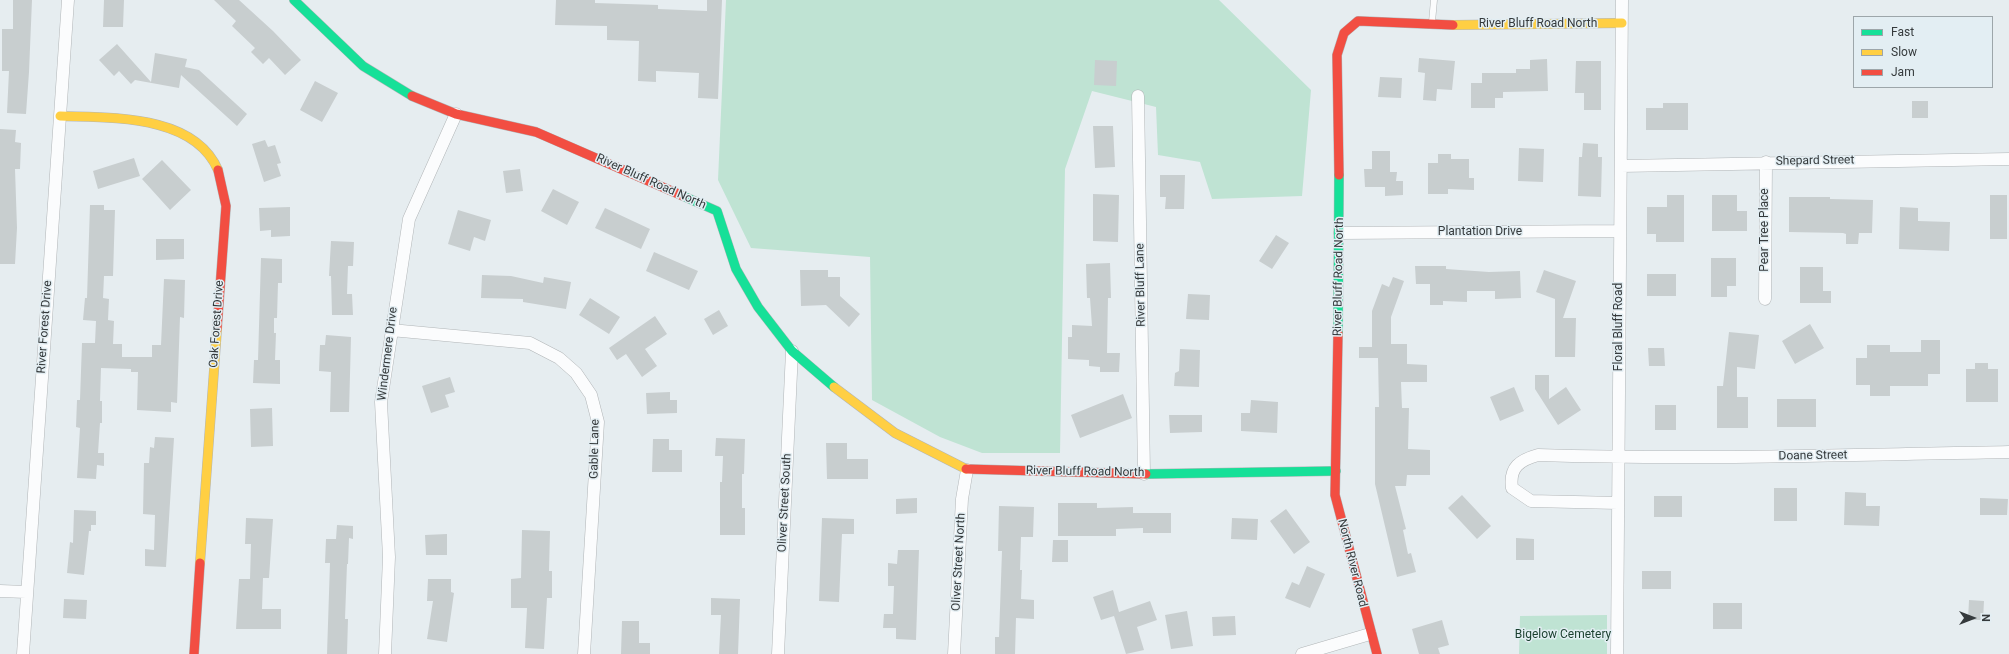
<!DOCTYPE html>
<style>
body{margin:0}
#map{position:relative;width:2009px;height:654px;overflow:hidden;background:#e6edf0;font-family:Roboto,sans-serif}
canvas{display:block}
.legend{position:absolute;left:1853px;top:16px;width:140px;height:72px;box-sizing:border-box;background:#e3eef3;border:1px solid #9da6aa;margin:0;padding:5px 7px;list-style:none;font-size:12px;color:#353a3c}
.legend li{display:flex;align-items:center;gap:8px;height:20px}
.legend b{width:20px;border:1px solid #9da6aa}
.north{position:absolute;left:1953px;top:598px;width:40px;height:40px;-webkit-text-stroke:3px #e3eef3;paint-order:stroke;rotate:90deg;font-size:11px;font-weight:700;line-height:16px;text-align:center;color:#353a3c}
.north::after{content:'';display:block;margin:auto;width:14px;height:18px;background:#353a3c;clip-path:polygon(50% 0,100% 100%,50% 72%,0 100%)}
</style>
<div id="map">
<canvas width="2009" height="654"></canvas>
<ul class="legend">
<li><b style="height:5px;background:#16e098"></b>Fast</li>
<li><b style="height:5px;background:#ffcf43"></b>Slow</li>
<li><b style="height:5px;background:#f24e42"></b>Jam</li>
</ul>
<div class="north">N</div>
</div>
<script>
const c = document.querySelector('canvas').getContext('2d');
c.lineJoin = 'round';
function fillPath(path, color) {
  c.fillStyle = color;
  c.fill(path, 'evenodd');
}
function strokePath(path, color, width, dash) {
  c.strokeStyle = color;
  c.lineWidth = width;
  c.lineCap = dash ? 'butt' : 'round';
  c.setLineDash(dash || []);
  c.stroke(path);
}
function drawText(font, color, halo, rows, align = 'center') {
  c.font = font + ' Roboto,sans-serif';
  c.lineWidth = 3;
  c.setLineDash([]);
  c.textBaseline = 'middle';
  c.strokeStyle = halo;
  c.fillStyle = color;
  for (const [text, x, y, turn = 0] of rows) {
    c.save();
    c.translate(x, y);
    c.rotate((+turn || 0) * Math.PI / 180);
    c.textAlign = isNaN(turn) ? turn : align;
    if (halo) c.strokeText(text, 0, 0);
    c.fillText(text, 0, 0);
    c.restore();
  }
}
fillPath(new Path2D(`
 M726,0H1219L1311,90L1302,196L1212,199L1200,162L1158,155L1156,107L1092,91L1065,169L1060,453H982L940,437L872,400L870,257L751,248L718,180Z
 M1607,615V654H1519L1520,616Z`), '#bfe3d3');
fillPath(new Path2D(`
 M13,0H32L29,72L26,114L7,113L9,71H2V29H13Z
 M104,0H124L123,27H103Z
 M214,0H239L273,31L301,60L285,75L269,58L263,64L251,52L255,48L232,26L236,21Z
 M556,0H595V3L658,5V9L707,11V0H722L718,99L698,98L699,73L656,71V82L638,81L639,41L607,40V26L555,25Z
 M117,44L151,82L155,53L187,59L185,67L199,70L247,114L237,126L181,75L179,88L135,80L131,84L119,71L114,76L99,60Z
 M1419,58L1455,61L1452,90L1437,89L1436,101L1423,100L1425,73L1418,72Z
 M1547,59L1548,91L1503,92V98H1495V108H1471V83H1482V73H1516V69H1530V60Z
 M1095,60L1117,61L1116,86L1094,85Z
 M1576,61H1601V110H1584V93H1575Z
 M1380,77L1402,78L1401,98L1378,97Z
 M315,81L338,93L322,122L300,110Z
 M1912,101H1928V118H1912Z
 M1663,103H1688V130H1646V108H1663Z
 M1093,126H1113L1115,167L1095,168Z
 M0,129L16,130L15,142L21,143L20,169H15L17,228L15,264H0Z
 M265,140L268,147L275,145L281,163L277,164L281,176L264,182L252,144Z
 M1583,143L1598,144V157H1602L1601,197L1578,196L1579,157H1582Z
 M1519,148L1544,149L1543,182L1518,181Z
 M1372,151H1390V172H1397L1396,181H1403V195L1385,196V187H1365L1364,169H1372Z
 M1438,154H1451V159H1469V178H1474V190L1448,189V194H1428V163H1438Z
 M134,158L140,176L98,189L93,171Z
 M162,160L191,190L170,210L142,179Z
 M520,169L523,191L506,193L503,171Z
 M1160,175H1185L1184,209H1165L1166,197H1160Z
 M553,189L579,202L567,225L541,211Z
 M1093,194L1119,195L1118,242L1093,241Z
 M1667,195H1684V242H1656V234H1647V207H1667Z
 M1712,195H1737V211H1747V231H1712Z
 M1990,195H2007V239H1990Z
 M1789,197H1830V199L1873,200L1872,233H1859L1858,244H1846V234L1843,233L1789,232Z
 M90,205H104V210H115L113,276H104L103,298L109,299L108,320L114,321L113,344H122V357H152V345H161L164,279L185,280L184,318L180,317L177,403L171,402V412L137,410L138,372H131V369L101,368L100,401H102V423H100L98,453H104V466L97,465L96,479L77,478L80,428L76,427L77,400H80L82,343H95L96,321L83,320L85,298H87Z
 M290,207V236L271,237V230L260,231L259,208Z
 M1900,207L1918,208V221L1950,222L1949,251L1899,249Z
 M605,208L650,229L641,249L595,228Z
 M458,210L491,220L485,241L474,237L470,251L448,244Z
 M1276,235L1289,243L1272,269L1259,261Z
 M156,239H184V259L156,260Z
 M331,241L354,242L353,266H348L347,294H352L353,315H332L331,276H329Z
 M654,252L698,271L689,290L646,271Z
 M261,258L282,259V283H278L277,318H274V333H276L275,360H280V384L253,383L254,360H258Z
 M1711,258H1736V286H1727V297H1711Z
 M1110,263L1111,298H1108L1107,353H1120L1119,372H1100V367L1089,366V360L1068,359V337H1072V325L1092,326L1090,298H1087L1086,264Z
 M1415,266H1446V269L1489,272L1520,271L1521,298L1495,299V291H1467V302L1443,301V305H1430V284H1416Z
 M1800,267H1823V291H1831V303H1800Z
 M800,270H828V277H840V296L860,314L849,327L826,305L801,306Z
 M1544,270L1576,281L1563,318H1576L1575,357H1555V299L1536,292Z
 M1647,274H1676V296H1647Z
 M482,275L511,276L543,283L544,277L571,282L566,309L523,302V299L481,298Z
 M1393,277L1404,281L1391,317V344H1407V364L1427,365V382H1401L1402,408H1409L1408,449L1430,450V475H1407L1406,486H1395L1406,529L1403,530L1408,554L1411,553L1416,572L1397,577L1375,484V407H1379L1378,358H1359V347H1372V311L1382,284L1389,287Z
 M1188,294L1210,295L1209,320L1186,319Z
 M590,298L620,317L609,334L579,315Z
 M719,310L728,326L713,335L704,319Z
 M655,316L667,334L645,349L657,366L642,377L626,354L617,360L609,348Z
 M1810,324L1824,348L1795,364L1782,341Z
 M1729,332L1759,335L1755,369L1737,367V397H1748V428H1717V386H1723Z
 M326,335L351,337L349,412H330L331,372L319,371L320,345H325Z
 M1921,340H1940V374H1928V386H1890V396H1870V385H1856V358H1867V345H1890V352H1921Z
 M1648,348H1664L1665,366H1649Z
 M1180,349L1200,350L1199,387L1174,386L1175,373L1179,371Z
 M1975,363H1988V369H1998V402H1966V369H1975Z
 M1535,375H1549V399L1566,387L1581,410L1558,425L1535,389Z
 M450,377L455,392L445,395L449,407L431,413L422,386Z
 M1514,387L1524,411L1500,421L1490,397Z
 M670,392V400H677V413L647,414L646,393Z
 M1123,394L1132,418L1080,438L1071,415Z
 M1777,399H1816V427H1777Z
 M1251,400L1278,402L1277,433L1241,431V413H1250Z
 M1655,405H1676V430H1655Z
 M272,408L273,446L251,447L250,409Z
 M1169,415H1202V432L1170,433Z
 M155,437L174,438L166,567L145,566V549L154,550L155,515L143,514L144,463H149L150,447L154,448Z
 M716,438L745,439L744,474H742V508H745V535H720V482H722L723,456H715Z
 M653,439H669V450H682V472H652Z
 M826,443H847V459H868V479H827Z
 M1774,488H1797V521H1774Z
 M1845,492L1866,493V506H1880L1879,526L1844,525Z
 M1462,495L1491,526L1477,539L1448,508Z
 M1654,496H1682V517H1654Z
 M917,498V513L896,514V499Z
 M1980,498L2008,499L2007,515H1980Z
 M1058,503H1097V508L1133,507V513H1171V533H1143V528L1116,529V536H1058Z
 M999,506L1034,507L1033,537H1021L1020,570H1022L1021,599L1034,600V619L1016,618L1015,654H995V637H999L1002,551H998Z
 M1286,509L1310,542L1294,554L1270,521Z
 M74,510L96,511V525H91V531H89L84,575L67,573L70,542L73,543Z
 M246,518L273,519L269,578H263L262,609H281V629H236L239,579H250L251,544H245Z
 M822,518L854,519V534H842L839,602L819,601Z
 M1232,518L1258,519L1257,540L1231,539Z
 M337,525L353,526V539L349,538L348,564H347L345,619H348L347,654H327L330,563H325L326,539H336Z
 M522,530L550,531L549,571H552V598H547L544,649L525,648L527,608H511V579L521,578Z
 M447,534V555H426L425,535Z
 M1516,538L1534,539V560H1516Z
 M1053,540H1068V562H1052Z
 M898,550H919L916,640L896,639V628H883L884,614H893L894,586H888V563L897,564Z
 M1307,566L1325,574L1310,608L1285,598L1292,582L1299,585Z
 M1642,571H1671V589H1642Z
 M428,579H451V592L454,593L447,642L427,639L433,601H427Z
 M1113,590L1119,612L1150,601L1157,620L1137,627L1144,650L1126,654L1114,616L1101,620L1093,597Z
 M711,598L740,599L738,654H719L721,615H711Z
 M64,599L87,600L86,619L63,618Z
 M1969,600L1984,601L1983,620H1968Z
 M1713,603H1742V629H1713Z
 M1187,611L1193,646L1171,649L1165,615Z
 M1235,616L1236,635L1213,636L1212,617Z
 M1442,620L1449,645L1438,648L1440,654H1419L1412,629Z
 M622,621H639V643H650V654H621Z`), '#c8cecf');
const lane = new Path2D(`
 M1432,22L1434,0`);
const street = new Path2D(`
 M1138,96L1144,474
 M1621,166L2009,159
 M1340,233L1619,231
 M1765,299L1766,162
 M391,330L530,343L559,358L576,373L591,395L598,422L584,654
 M1618,503L1531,501L1512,488C1509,467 1520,460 1538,455C1695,460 1852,455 2009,452
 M0,591L26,592
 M23,654L68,0
 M385,654L389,557L381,402L409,219L456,114
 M778,654L792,351
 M954,654L962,499L967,470
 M1302,654L1370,634
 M1617,654L1622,0`);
const fast = new Path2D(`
 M294,0L363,66L412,96
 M683,196L717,211L736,269L758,307L792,351L834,387
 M1338,333L1339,175
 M1146,474L1336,471`);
const slow = new Path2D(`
 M1453,25L1622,23
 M60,116C111,118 194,114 218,170
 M834,387L895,433L966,469
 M200,563L217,329`);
const jam = new Path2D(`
 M412,96L456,114L536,132L683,196
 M1339,175L1337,55L1344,33L1358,21L1453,25
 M217,329L226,206L218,170
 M1338,333L1335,495L1377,654
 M966,469L1146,474
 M194,654L200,563`);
strokePath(lane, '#b1b5b7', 7);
strokePath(street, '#b1b5b7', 13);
strokePath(fast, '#b1b5b7', 10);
strokePath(slow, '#b1b5b7', 10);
strokePath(jam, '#b1b5b7', 10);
strokePath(lane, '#fbfcfd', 6);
strokePath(street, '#fbfcfd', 12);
strokePath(fast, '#16e098', 9);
strokePath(slow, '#ffcf43', 9);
strokePath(jam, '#f24e42', 9);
drawText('12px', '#353a3c', '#e3eef3', [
 ["River Bluff Road North",1538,24],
 ["Shepard Street",1815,161,-1],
 ["River Bluff Road North",651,182,24],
 ["Pear Tree Place",1765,230,-90],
 ["Plantation Drive",1480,232],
 ["River Bluff Road North",1339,277,-89],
 ["River Bluff Lane",1141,285,-91],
 ["Oak Forest Drive",217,324,-86],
 ["River Forest Drive",45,327,-86],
 ["Floral Bluff Road",1619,327,-90],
 ["Windermere Drive",388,354,-83],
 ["Gable Lane",595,449,-89],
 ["Doane Street",1813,456,-1],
 ["River Bluff Road North",1085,472,1],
 ["Oliver Street South",785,503,-87],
 ["Oliver Street North",959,562,-87],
 ["North River Road",1352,563,76]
]);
drawText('12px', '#1a3f2e', '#e3eef3', [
 ["Bigelow Cemetery",1563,635]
]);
</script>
